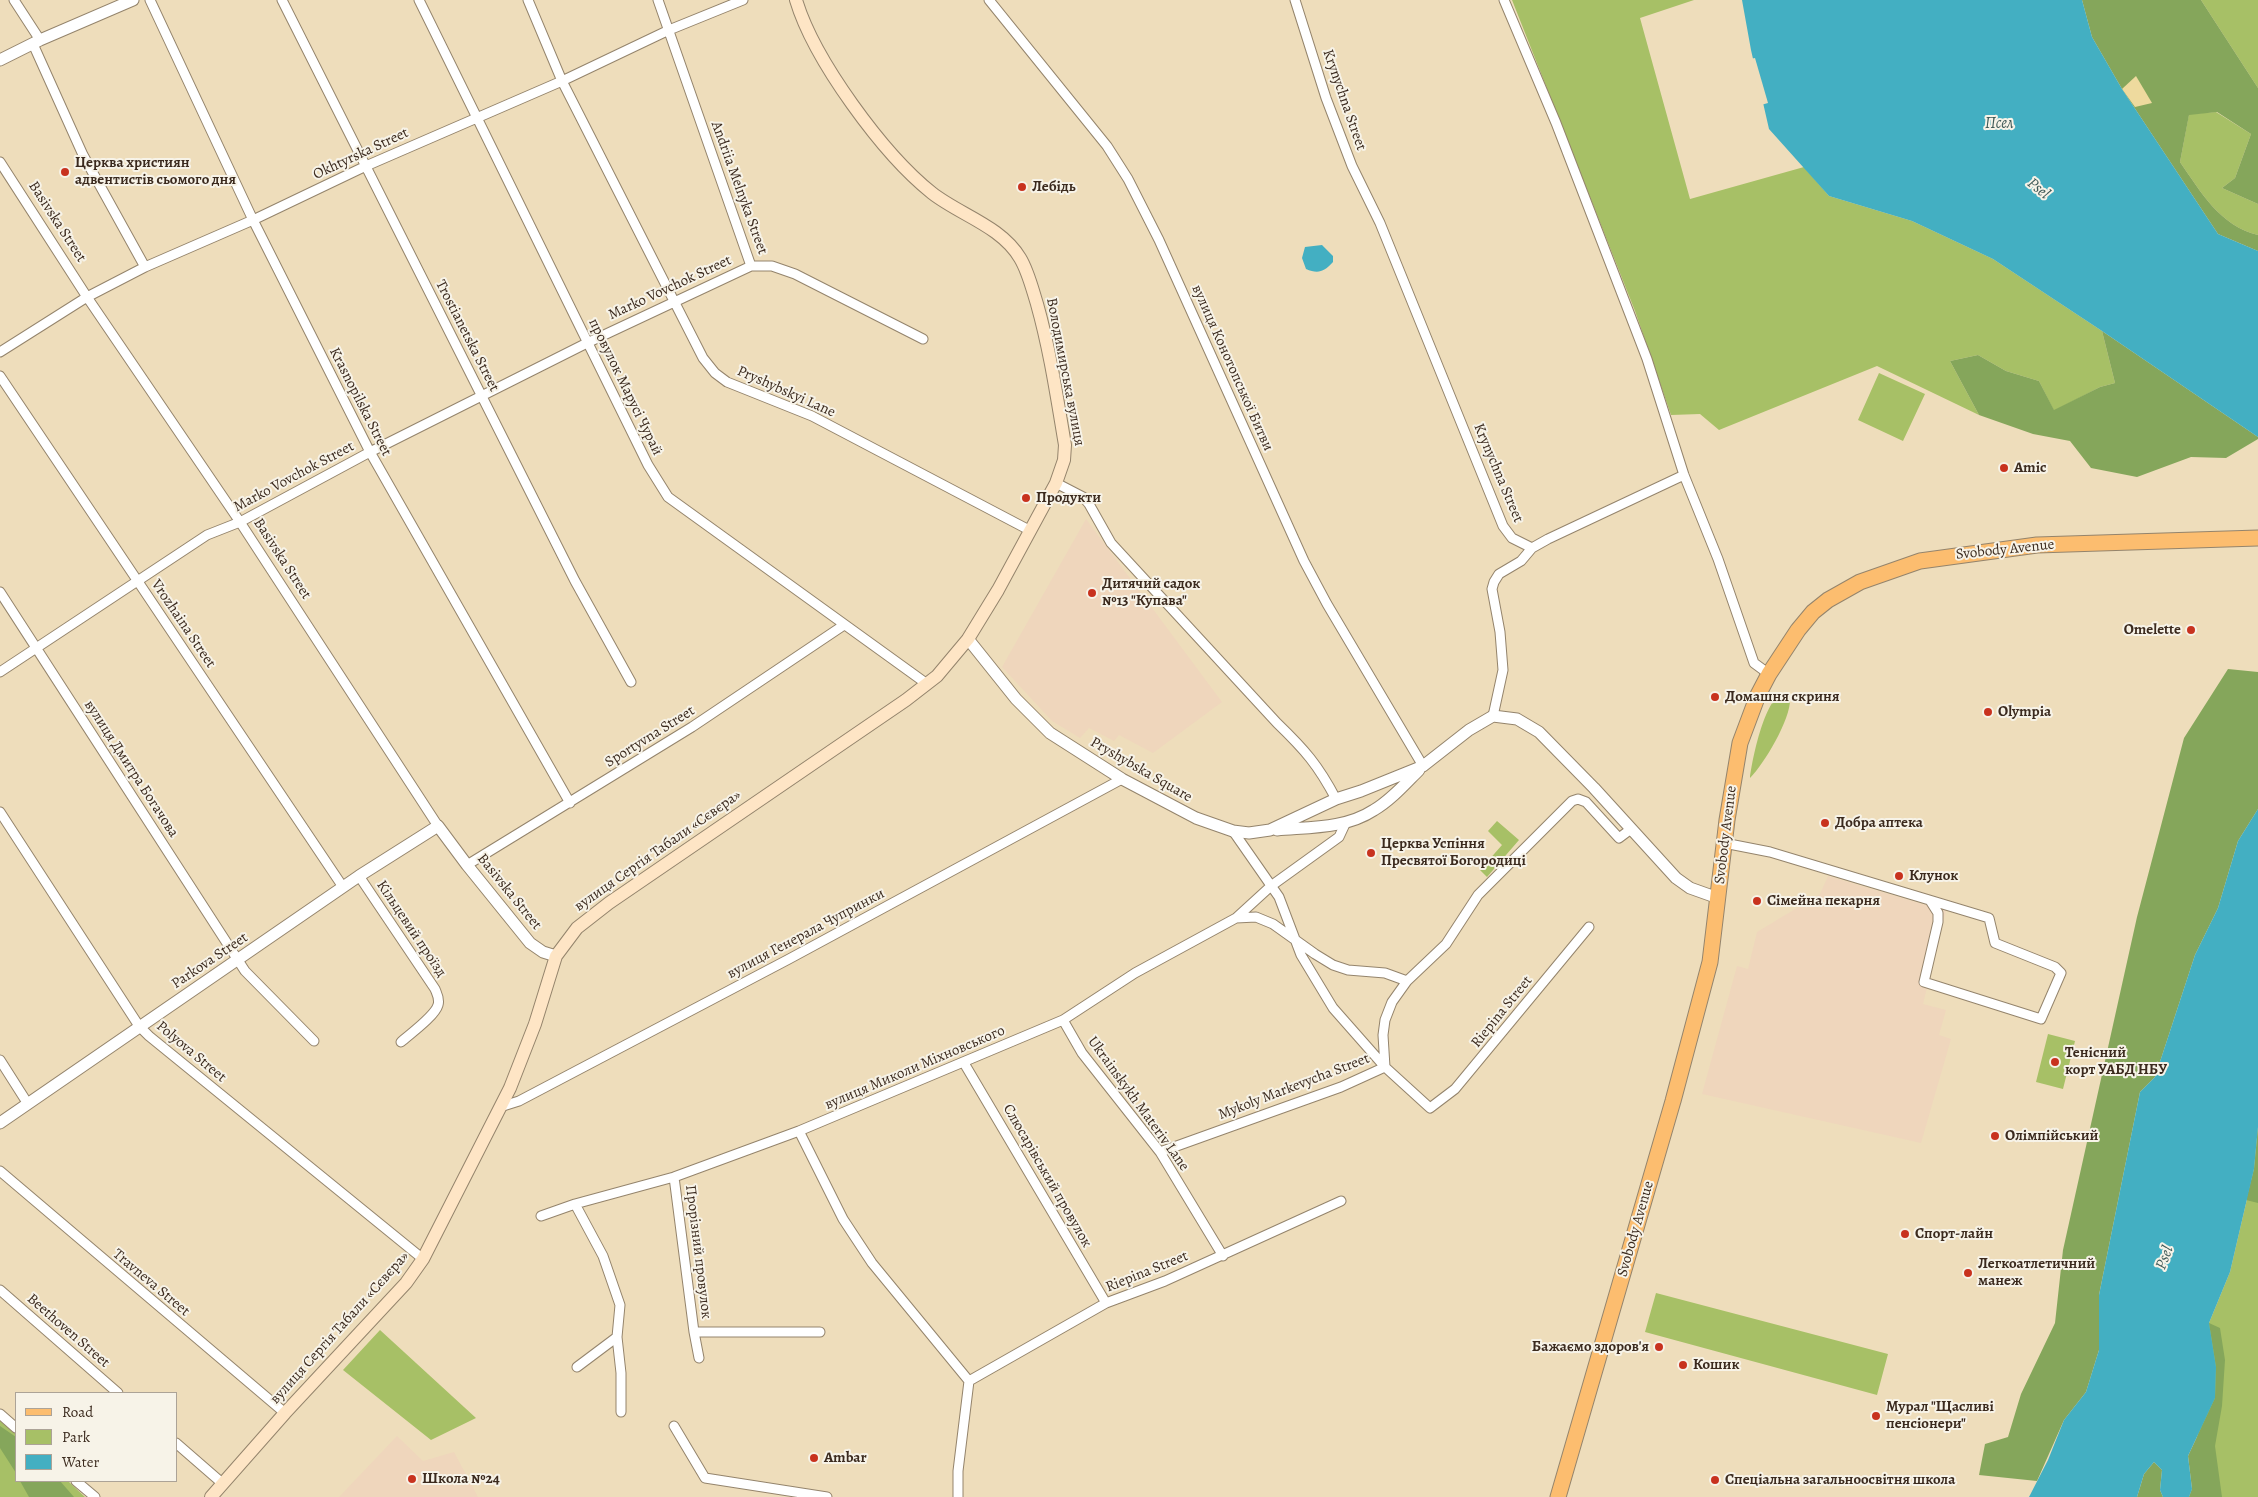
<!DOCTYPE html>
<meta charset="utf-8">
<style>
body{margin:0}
#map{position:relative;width:2258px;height:1497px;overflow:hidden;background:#edb;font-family:Alegreya,serif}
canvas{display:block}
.legend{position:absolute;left:15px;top:1392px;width:162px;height:90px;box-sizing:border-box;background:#f7f3e8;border:1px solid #aca397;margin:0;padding:6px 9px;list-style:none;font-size:15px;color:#3b2a1e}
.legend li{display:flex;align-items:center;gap:10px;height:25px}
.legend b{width:25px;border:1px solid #aca397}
</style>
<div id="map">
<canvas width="2258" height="1497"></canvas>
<ul class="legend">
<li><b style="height:6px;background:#fcbd6f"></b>Road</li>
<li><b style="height:14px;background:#a7c066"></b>Park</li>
<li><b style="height:14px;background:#43afc2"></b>Water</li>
</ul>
</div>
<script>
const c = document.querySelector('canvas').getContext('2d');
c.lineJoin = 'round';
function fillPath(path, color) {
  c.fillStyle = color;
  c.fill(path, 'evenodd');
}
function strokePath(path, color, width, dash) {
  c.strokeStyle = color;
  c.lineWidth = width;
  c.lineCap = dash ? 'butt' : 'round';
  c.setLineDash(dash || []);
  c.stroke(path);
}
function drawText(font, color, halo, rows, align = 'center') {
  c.font = font + ' Alegreya,serif';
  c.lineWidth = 4;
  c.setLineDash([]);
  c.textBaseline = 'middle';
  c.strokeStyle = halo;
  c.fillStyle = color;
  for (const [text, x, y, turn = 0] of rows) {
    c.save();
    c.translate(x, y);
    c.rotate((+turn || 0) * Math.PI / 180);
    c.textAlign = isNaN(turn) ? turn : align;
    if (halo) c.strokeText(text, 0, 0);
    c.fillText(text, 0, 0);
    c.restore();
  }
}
fillPath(new Path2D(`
 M1086,519L1222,702L1153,753L1119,735L1114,741L1089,728L1080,738L1052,721L1002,667Z
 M1828,876L1946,911L1923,1004L1946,1010L1939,1035L1951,1039L1921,1143L1702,1094L1737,966L1748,969L1757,932L1820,894Z
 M397,1436L423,1461L454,1452L478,1497H339Z`), '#efd6bc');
fillPath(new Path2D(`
 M1512,0H1694L1640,18L1690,199L1804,167L1829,196L1912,221L1993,259L2102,331L2115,383L2100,387L2054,411L2039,381L2006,371L1978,355L1950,361L1979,415L1877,366L1719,430L1700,414L1671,415L1635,311Z
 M2201,0H2258V88Z
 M2216,112L2251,134L2235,178L2222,188L2258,204V235C2220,226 2201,192 2180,162L2189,114Z
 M1879,373L1925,394L1903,441L1858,420Z
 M1782,694L1790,699C1791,719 1764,764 1750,778C1752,761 1764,700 1782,694Z
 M1497,821L1519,840L1487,877L1480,870L1502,845L1488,831Z
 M2048,1034L2075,1041L2063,1089L2036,1082Z
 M2258,1127V1497H2189L2192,1489L2209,1323L2230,1272L2254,1169Z
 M1656,1293L1888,1354L1877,1395L1645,1332Z
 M380,1330L476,1418L431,1440L343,1370Z
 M0,1418L16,1432V1481H68L85,1497H0Z`), '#a7c066');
fillPath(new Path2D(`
 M2082,0H2201L2258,88V204L2222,188L2235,178L2251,134L2217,112L2189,115L2180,162C2201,192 2220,226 2258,235V251L2218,234L2122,89L2092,37Z
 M2102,331L2258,437V439L2226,458L2191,457L2137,477L2091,468L2070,441L2033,434L1979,415L1950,361L1978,355L2006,371L2039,381L2054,410L2100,387L2115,383Z
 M2228,669L2258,672V809L2238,841L2218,908L2195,955L2155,1077L2140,1092L2099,1295V1350L2086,1392L2064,1420L2037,1481L1979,1475L1985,1444L2008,1437L2021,1394L2055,1323L2063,1250L2137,917L2184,738Z
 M2258,1127V1203L2246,1200L2254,1169Z
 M2209,1323L2220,1328L2225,1360L2222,1406L2215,1446L2222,1497H2189L2192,1489L2188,1456L2215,1398L2216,1367Z
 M0,1426L16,1437V1473L0,1448Z
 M2154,1462L2162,1470L2160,1490L2163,1497H2137L2144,1474Z
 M20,1481H60L74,1497H29Z`), '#85a65b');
fillPath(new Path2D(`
 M2136,76L2152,103L2135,107L2122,89Z`), '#eeda9e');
fillPath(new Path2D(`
 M1742,0H2082L2092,37L2122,89L2218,234L2258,251V437L2102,331L1993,259L1912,221L1829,196L1769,129L1751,50Z
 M1322,245L1333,256V262C1324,272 1318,274 1306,269L1302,258L1305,247Z
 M2258,809V1127L2254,1169L2230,1272L2209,1323L2216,1367L2215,1398L2188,1456L2192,1489L2189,1497H2163L2160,1490L2162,1470L2154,1462L2144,1474L2137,1497H2029L2048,1460L2064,1420L2086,1392L2099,1350V1295L2140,1092L2155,1077L2195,955L2218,908L2238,841Z`), '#43afc2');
fillPath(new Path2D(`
 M1755,58L1768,103L1761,105L1750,59Z`), '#edb');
const minor = new Path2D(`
 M14,0L40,40
 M150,0L253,220L370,452L570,803
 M282,0L575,581L631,682
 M419,0L648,465L668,497L927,684
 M528,0L562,81L703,358L715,373L727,382L812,416L1031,531
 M658,0L751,266H772L795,274L923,339
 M989,0L1107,146L1128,179L1159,240L1304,561L1327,604L1423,766
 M1295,0L1326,98L1352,166L1380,223L1503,526L1512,538L1532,548
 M1504,0L1556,123L1647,359L1684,475L1718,559L1754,663L1769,674
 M33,44L83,155L145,267
 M0,162L87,297L240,522L438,826
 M0,352L87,297L145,267L253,220L366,166L562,81L669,30L743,0
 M0,376L343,887
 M1056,483L1083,497L1089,504L1111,543L1277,723C1305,750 1318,765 1336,799
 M0,592L245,971L314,1041
 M0,672L207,535L240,522L370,452L587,343L751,266
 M1493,716L1503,670L1500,632L1492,589L1494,582L1499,574L1521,561L1532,548L1548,539L1684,475
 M0,812L139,1026L149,1036L423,1259
 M1233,831L1279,897L1301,955L1333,1008L1385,1067L1430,1108L1455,1089L1589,927
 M1724,843L1770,852L1989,918L1995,943L2055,967L2061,973L2041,1019L1924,982L1938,922V913L1931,902
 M467,865L692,727L844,625
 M359,876L435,989C437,994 440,999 438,1005C435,1016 410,1034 401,1042
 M1236,918L1256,917L1273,924L1315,954L1333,965L1348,970L1385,973L1407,981
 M1063,1020L1082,1053L1160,1152L1223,1256
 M0,1060L28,1104
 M964,1063L1106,1303
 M500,1107L519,1101L789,959L1122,779
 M799,1131L843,1219L872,1263L969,1381
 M1160,1152L1341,1087L1385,1067L1383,1035L1385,1020L1392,1002L1407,981L1446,944L1478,895L1572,801L1578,799L1586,802L1619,838L1631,829
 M0,1171L285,1413
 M674,1177L694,1332L699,1358
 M575,1204L603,1256L620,1305L617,1337L621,1373V1412
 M541,1216L575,1204L674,1177L799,1131L1063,1020L1135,973L1236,918L1271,886L1339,837L1346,822
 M0,1290L118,1393
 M694,1332H820
 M577,1367L617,1337
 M969,1381L1106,1303L1165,1281L1341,1201
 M0,1414L16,1428
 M674,1426L705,1478L827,1497
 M176,1443L222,1483
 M76,1481L95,1497
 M958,1497V1471L969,1381`);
const tertiary = new Path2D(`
 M0,60L40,40L133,0
 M968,639L1016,699L1050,733L1122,779L1196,818L1233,831L1249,833L1270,830L1336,799L1361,791L1423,766L1469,730L1493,716L1517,719L1539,732L1594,788L1676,878L1690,888L1718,898
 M1277,830C1309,827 1345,829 1374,810C1391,800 1405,784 1419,770
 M0,1123L359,876L438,826L467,865L530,943L543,952L556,956`);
const secondary = new Path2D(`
 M211,1497L285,1413L406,1283L423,1259L510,1088L535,1024L556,956L577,928L609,903L906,700L937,676L968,639L998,590L1056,483L1064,460L1065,445C1057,398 1050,350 1037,304C1032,288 1028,271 1020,258C1001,226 960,215 932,193C883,154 814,60 796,0`);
const primary = new Path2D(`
 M1558,1497L1673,1101L1710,962L1727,820L1740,743L1758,695L1769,674L1798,630L1813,612L1828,600L1860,582L1920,561L2037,545L2258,538`);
strokePath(minor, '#94846c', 11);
strokePath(tertiary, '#94846c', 13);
strokePath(secondary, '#94846c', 14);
strokePath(primary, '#94846c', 17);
strokePath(minor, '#fff', 9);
strokePath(tertiary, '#fff', 11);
strokePath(secondary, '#fee5c5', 12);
strokePath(primary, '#fcbd6f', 15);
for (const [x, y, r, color] of [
 [65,172,5,"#c8321e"],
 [1022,187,5,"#c8321e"],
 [2004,468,5,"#c8321e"],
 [1026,498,5,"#c8321e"],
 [1092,593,5,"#c8321e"],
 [2191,630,5,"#c8321e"],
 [1715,697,5,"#c8321e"],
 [1988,712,5,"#c8321e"],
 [1825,823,5,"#c8321e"],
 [1371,853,5,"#c8321e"],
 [1899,876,5,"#c8321e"],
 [1757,901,5,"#c8321e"],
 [2055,1062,5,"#c8321e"],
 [1995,1136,5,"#c8321e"],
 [1905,1234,5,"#c8321e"],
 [1968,1273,5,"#c8321e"],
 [1659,1347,5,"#c8321e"],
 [1683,1365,5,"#c8321e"],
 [1876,1416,5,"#c8321e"],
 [814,1458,5,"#c8321e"],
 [412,1479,5,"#c8321e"],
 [1715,1480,5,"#c8321e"]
]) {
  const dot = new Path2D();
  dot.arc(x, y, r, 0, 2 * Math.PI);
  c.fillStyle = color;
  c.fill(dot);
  strokePath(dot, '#f7f3e8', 2);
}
drawText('15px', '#3b2a1e', '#f7f3e8', [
 ["Krynychna Street",1344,100,71],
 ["Okhtyrska Street",361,154,-25],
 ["Andriia Melnyka Street",739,188,70],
 ["Basivska Street",57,222,57],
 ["Marko Vovchok Street",670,288,-25],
 ["Trostianetska Street",467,336,63],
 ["вулиця Конотопської Битви",1232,368,66],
 ["Володимирська вулиця",1065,372,79],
 ["провулок Марусі Чурай",625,387,64],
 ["Pryshybskyi Lane",786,392,24],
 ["Krasnopilska Street",360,402,63],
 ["Krynychna Street",1498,473,67],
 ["Marko Vovchok Street",294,477,-28],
 ["Svobody Avenue",2005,550,-6],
 ["Basivska Street",282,559,57],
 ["Vrozhaina Street",183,624,56],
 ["Sportyvna Street",650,737,-32],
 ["вулиця Дмитра Богачова",131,769,57],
 ["Pryshybska Square",1141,770,30],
 ["Svobody Avenue",1726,835,-83],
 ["вулиця Сергія Табали «Сєвєра»",658,851,-35],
 ["Basivska Street",509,892,51],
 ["Кільцевий проїзд",411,929,56],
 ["вулиця Генерала Чупринки",806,934,-28],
 ["Parkova Street",210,961,-34],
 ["Riepina Street",1502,1012,-51],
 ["Polyova Street",191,1052,40],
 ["вулиця Миколи Міхновського",915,1068,-23],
 ["Mykoly Markevycha Street",1294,1087,-21],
 ["Ukrainskykh Materiv Lane",1138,1104,54],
 ["Слюсарівський провулок",1047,1176,60],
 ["Svobody Avenue",1636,1229,-74],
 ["Прорізний провулок",698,1252,83],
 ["Riepina Street",1147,1272,-22],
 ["Travneva Street",151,1283,40],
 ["вулиця Сергія Табали «Сєвєра»",340,1328,-48],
 ["Beethoven Street",68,1331,41]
]);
drawText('bold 15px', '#3b2a1e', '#f7f3e8', [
 ["Церква християн",75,163],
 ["адвентистів сьомого дня",75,180],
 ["Лебідь",1032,187],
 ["Amic",2014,468],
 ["Продукти",1036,498],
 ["Дитячий садок",1102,584],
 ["№13 \"Купава\"",1102,601],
 ["Omelette",2181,630,"right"],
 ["Домашня скриня",1725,697],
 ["Olympia",1998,712],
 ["Добра аптека",1835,823],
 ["Церква Успіння",1381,844],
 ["Пресвятої Богородиці",1381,861],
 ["Клунок",1909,876],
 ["Сімейна пекарня",1767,901],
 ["Тенісний",2065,1053],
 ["корт УАБД НБУ",2065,1070],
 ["Олімпійський",2005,1136],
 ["Спорт-лайн",1915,1234],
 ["Легкоатлетичний",1978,1264],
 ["манеж",1978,1281],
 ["Бажаємо здоров'я",1649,1347,"right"],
 ["Кошик",1693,1365],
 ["Мурал \"Щасливі",1886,1407],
 ["пенсіонери\"",1886,1424],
 ["Ambar",824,1458],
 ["Школа №24",422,1479],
 ["Спеціальна загальноосвітня школа",1725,1480]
], 'left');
drawText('italic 16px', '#3e5957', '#f7f3e8', [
 ["Псел",1999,124],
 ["Psel",2038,189,40],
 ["Psel",2165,1258,-69]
]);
</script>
